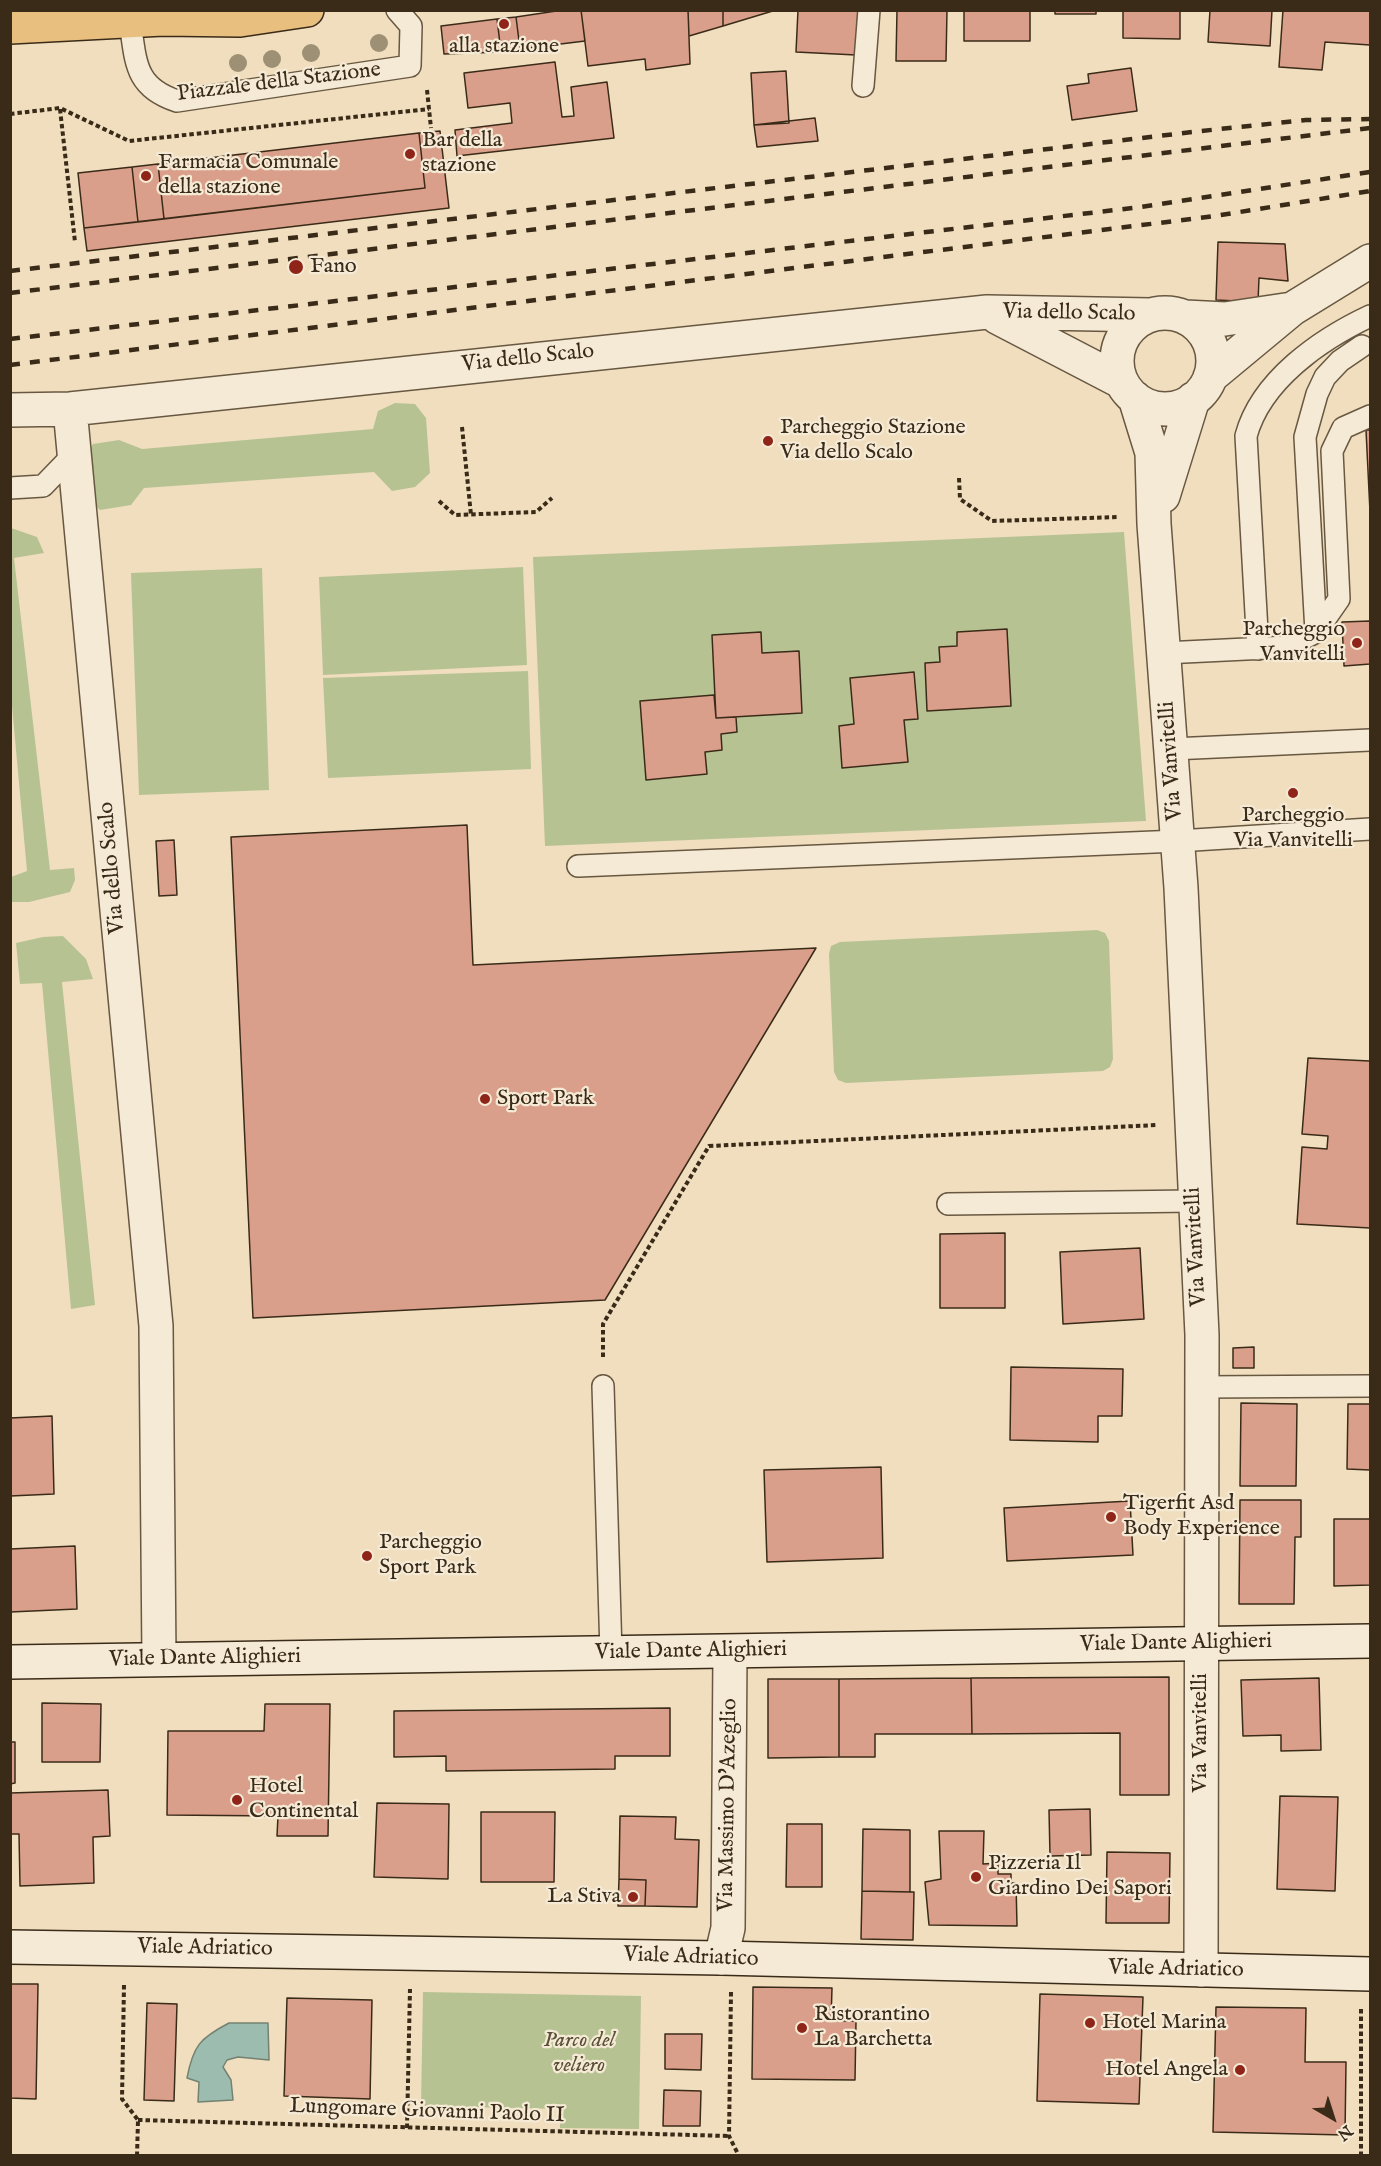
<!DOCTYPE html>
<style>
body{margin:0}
#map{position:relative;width:1381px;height:2166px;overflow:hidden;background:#f0debe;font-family:"IM FELL English",serif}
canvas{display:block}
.frame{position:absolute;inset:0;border:12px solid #3a2b18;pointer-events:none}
.north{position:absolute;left:1303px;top:2088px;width:60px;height:60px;-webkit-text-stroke:4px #f5ead5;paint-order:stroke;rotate:141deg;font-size:16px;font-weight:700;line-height:24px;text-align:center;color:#3a2b18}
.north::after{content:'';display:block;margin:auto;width:21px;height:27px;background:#3a2b18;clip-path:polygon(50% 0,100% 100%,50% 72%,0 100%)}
</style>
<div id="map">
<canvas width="1381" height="2166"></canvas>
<div class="frame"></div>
<div class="north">N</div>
</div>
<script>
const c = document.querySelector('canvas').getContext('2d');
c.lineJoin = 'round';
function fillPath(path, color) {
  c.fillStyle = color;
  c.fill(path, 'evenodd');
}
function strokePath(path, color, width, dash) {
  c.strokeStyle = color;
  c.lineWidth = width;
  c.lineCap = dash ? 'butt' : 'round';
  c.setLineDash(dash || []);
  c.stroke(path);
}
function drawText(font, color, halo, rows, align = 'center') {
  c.font = font + ' "IM FELL English",serif';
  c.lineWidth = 4.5;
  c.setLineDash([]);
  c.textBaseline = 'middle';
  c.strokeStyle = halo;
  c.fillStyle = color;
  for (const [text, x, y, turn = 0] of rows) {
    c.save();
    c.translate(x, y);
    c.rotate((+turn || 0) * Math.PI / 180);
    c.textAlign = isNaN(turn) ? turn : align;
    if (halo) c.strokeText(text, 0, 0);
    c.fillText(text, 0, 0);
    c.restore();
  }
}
fillPath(new Path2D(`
 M395,403L415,404L426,418L430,473L415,487L392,491L374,472L144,488L131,505L100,510L87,497L81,463L93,444L119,440L142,449L373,429L378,411Z
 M11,528L37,537L44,553L14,558L50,870L74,868L75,880L70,892L29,902H12L11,877L27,871L11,695Z
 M1124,532L1146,821L545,846L533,557Z
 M523,567L527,665L323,675L319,577Z
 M262,568L269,790L139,795L131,573Z
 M528,671L531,769L328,778L323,678Z
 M1097,930L1105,933L1109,941L1113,1059L1110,1067L1103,1071L846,1083L838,1080L834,1072L829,954L831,946L840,942Z
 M63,936L86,959L93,979L62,982L95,1305L71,1309L42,983L20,984L16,943L43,937Z
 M423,1992L641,1996L639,2129L560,2128V2109L421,2106Z`), '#b7c293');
const water = new Path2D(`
 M229,2023H268L269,2060L238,2057L227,2060L223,2067L231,2080L233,2100L198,2102L199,2082L187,2078C193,2046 200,2038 229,2023Z`);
fillPath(water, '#9bbcae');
strokePath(water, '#748272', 1.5);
const building = new Path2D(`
 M563,10H581L585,41L520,49L516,17Z
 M581,10H688L690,64L646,70L645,59L588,66Z
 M688,10H723V26L689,36Z
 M723,10H776L723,26Z
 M798,10H858L856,55L796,52Z
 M897,10H947L946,61H896Z
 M964,10H1030V41H964Z
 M1055,10H1096V14H1055Z
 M1123,10H1180V39L1123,38Z
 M1210,10H1272L1270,46L1208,42Z
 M1283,10H1370V45L1325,42L1322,70L1279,67Z
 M516,17L520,49L501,52L497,19Z
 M497,19L501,52L444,54L441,26Z
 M555,62L562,117L574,116L571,87L607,82L614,138L457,156L455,130L512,123L510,103L468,108L464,73Z
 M1131,68L1137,111L1072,120L1067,86L1089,83L1088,74Z
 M786,71L789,123L754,125L751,73Z
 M815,118L818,141L757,147L754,125Z
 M440,131L449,208L87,251L84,228L425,188L419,133Z
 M419,133L425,188L164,219L158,164Z
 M158,164L164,219L138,222L132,167Z
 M132,167L138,222L84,228L78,173Z
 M1218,242L1285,244L1288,281L1259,278L1258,302L1216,300Z
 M1366,430H1370V512Z
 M1370,621V664L1344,666L1342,622Z
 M1007,629L1011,706L927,711L925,663L940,662L939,647L957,646V632Z
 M761,632L762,653L799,651L802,713L716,718L712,635Z
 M914,672L918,719L904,720L908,762L842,768L839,726L854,724L850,678Z
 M714,695L716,718L736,717L737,732L721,734L722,750L705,752L707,774L646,780L640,701Z
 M467,825L473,965L816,948L605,1300L253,1318L231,837Z
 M174,840L177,895L159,896L156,841Z
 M1308,1058L1370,1061V1228L1297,1224L1302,1147L1327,1149L1328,1136L1302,1134Z
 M1005,1233V1308H940V1234Z
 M1140,1248L1144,1319L1063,1324L1060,1252Z
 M1254,1347V1368H1233V1348Z
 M1011,1367L1123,1369L1122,1416H1098V1442L1010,1440Z
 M1241,1403L1297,1404L1296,1486H1240Z
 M1348,1404H1370V1470L1347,1469Z
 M52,1416L54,1494L10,1496V1418Z
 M881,1467L883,1558L767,1562L764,1470Z
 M1240,1500H1301V1537H1295L1294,1604H1239Z
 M1130,1501L1133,1555L1007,1561L1004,1508Z
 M1334,1519H1370V1585L1334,1586Z
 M75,1546L77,1609L10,1612V1549Z
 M1169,1677V1795H1120V1733L972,1734L971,1678Z
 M971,1678L972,1734H875V1757H839V1679Z
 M1319,1678L1321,1750L1281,1751V1735L1243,1736L1241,1680Z
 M768,1679H839V1757L768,1758Z
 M42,1703L101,1704L100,1762H42Z
 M265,1704H330L328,1836H277L278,1816L167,1815L168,1731H264Z
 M670,1708V1756H615V1769L446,1771V1756L394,1757V1711Z
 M10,1742H15V1783L10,1784Z
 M108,1790L110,1836L93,1837L94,1883L20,1886L19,1834H10V1793Z
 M1280,1796L1338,1797L1335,1891L1277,1889Z
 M377,1803L449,1804L448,1879L374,1877Z
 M1090,1809L1091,1855L1050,1856L1049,1810Z
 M481,1812H555L554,1882H481Z
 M620,1816L676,1817L675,1839L699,1840L697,1907L645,1906L646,1880L619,1879Z
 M787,1824H822V1887H786Z
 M863,1829L910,1830V1892L862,1891Z
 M939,1831H984L983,1864L998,1863V1874H1011V1883H1016L1017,1926L929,1925L925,1882L941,1879Z
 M1107,1852L1170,1853L1169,1923H1106Z
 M619,1879L646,1880L645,1906H618Z
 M862,1891L914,1892L913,1940L861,1939Z
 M10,1984H38L36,2099L10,2098Z
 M753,1987L832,1988L831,2021H856L855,2080L752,2079Z
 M1040,1994L1143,1997L1139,2104L1037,2101Z
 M287,1998L372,2000L370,2099L284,2096Z
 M147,2003L177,2004L174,2101L144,2100Z
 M1216,2007L1306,2008L1305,2062H1346L1345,2135L1213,2132Z
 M665,2034H702L701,2070L665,2069Z
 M664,2090L701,2091L700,2126H663Z`);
fillPath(building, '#da9f8b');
strokePath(building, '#3a2b18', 1.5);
const lane = new Path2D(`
 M130,22C136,61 134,87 177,101L410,66L411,26L397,10
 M863,86L869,10
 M10,488L43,486L73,455
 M1316,632L1305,437L1317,394L1325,377L1340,361L1362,346
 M1258,649L1246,436C1261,380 1321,339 1370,316
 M1164,653L1287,647L1316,632L1339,599L1332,451L1343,428L1370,416
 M1172,749L1370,740
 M578,866L1178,841L1370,829
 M948,1204L1194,1201
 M603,1386L611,1653
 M1202,1387L1370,1386`);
const street = new Path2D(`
 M1117 361a48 48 0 1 1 96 0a48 48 0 1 1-96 0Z
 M997,317L1122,382
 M1185,317L1225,319L1292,309
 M1210,377L1292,309L1370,261
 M1135,398L1152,453L1154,524L1181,888L1202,1335L1201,1970
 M70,409L156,1326L159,1659
 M10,410L70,409L987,312L1151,315
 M1163,496L1193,399
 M721,1958L728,1928L730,1652`);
const secondary = new Path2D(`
 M10,1662L1370,1641
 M10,1947L721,1958L1370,1974`);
const primary = new Path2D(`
 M10,27L163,19L240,20L307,10`);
strokePath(lane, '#685842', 24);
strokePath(street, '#685842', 36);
strokePath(secondary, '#3a2b18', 36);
strokePath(primary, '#3a2b18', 36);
strokePath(new Path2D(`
 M427,90L431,128
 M60,109L75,242
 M10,114L60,108L129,141L429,109
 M462,427L471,515
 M959,478L960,499L992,521L1118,517
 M439,501L455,515L536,512L552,498
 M603,1357V1324L709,1146L1157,1125
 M124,1985L122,2099L138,2120
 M731,1992L729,2136L739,2156
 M1361,2009V2156
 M138,2120L729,2136
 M407,2128L410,1989
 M137,2156L138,2120`), '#3a2b18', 4, [4.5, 3]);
strokePath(lane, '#f5ead5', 21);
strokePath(street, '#f5ead5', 33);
strokePath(secondary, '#f5ead5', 33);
strokePath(primary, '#e8bf7f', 33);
strokePath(new Path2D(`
 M10,271L1201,131L1306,120L1370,119
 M10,293L1370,128
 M10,339L1141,207L1370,172
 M10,365L1215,216L1370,191`), '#3a2b18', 4.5, [10, 10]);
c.fillStyle = '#9d9074';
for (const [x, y] of [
 [379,43],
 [311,53],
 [272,59],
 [238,63]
]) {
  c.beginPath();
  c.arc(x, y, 9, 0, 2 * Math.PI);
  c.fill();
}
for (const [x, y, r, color] of [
 [504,24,6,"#8f2418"],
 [410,154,6,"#8f2418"],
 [146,176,6,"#8f2418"],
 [296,267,8,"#8f2418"],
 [768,441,6,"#8f2418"],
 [1357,643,6,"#8f2418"],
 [1293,793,6,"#8f2418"],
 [485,1099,6,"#8f2418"],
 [1111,1517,6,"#8f2418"],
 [367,1556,6,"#8f2418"],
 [237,1800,6,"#8f2418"],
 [976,1877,6,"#8f2418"],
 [633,1897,6,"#8f2418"],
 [1090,2023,6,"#8f2418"],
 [802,2028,6,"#8f2418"],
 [1240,2070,6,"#8f2418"]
]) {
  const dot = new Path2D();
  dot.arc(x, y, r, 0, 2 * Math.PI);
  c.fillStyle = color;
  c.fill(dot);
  strokePath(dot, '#f5ead5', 2);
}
drawText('22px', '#3a2b18', '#f5ead5', [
 ["alla stazione",504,47,"center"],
 ["Bar della",422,141],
 ["stazione",422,166],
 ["Farmacia Comunale",158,163],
 ["della stazione",158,188],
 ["Fano",310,267],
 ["Parcheggio Stazione",780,428],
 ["Via dello Scalo",780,453],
 ["Parcheggio",1345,630,"right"],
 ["Vanvitelli",1345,655,"right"],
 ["Parcheggio",1293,816,"center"],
 ["Via Vanvitelli",1293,841,"center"],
 ["Sport Park",497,1099],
 ["Tigerfit Asd",1123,1504],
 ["Body Experience",1123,1529],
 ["Parcheggio",379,1543],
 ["Sport Park",379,1568],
 ["Hotel",249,1787],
 ["Continental",249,1812],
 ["Pizzeria Il",988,1864],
 ["Giardino Dei Sapori",988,1889],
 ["La Stiva",621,1897,"right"],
 ["Ristorantino",814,2015],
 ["La Barchetta",814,2040],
 ["Hotel Marina",1102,2023],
 ["Hotel Angela",1228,2070,"right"]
], 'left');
drawText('22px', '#3a2b18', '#f5ead5', [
 ["Piazzale della Stazione",279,83,-7],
 ["Via dello Scalo",1069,314,1],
 ["Via dello Scalo",528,359,-6],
 ["Via Vanvitelli",1172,761,-94],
 ["Via dello Scalo",113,868,-95],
 ["Via Vanvitelli",1197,1247,-93],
 ["Viale Dante Alighieri",1176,1644,-1],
 ["Viale Dante Alighieri",691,1652,-1],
 ["Viale Dante Alighieri",205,1659,-1],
 ["Via Vanvitelli",1201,1733,-90],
 ["Via Massimo D'Azeglio",729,1805,-89],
 ["Viale Adriatico",205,1949,1],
 ["Viale Adriatico",691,1958,2],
 ["Viale Adriatico",1176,1970,1],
 ["Lungomare Giovanni Paolo II",427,2112,2]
]);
drawText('italic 22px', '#595137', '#f5ead5', [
 ["Parco del",579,2041],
 ["veliero",579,2066]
]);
</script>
